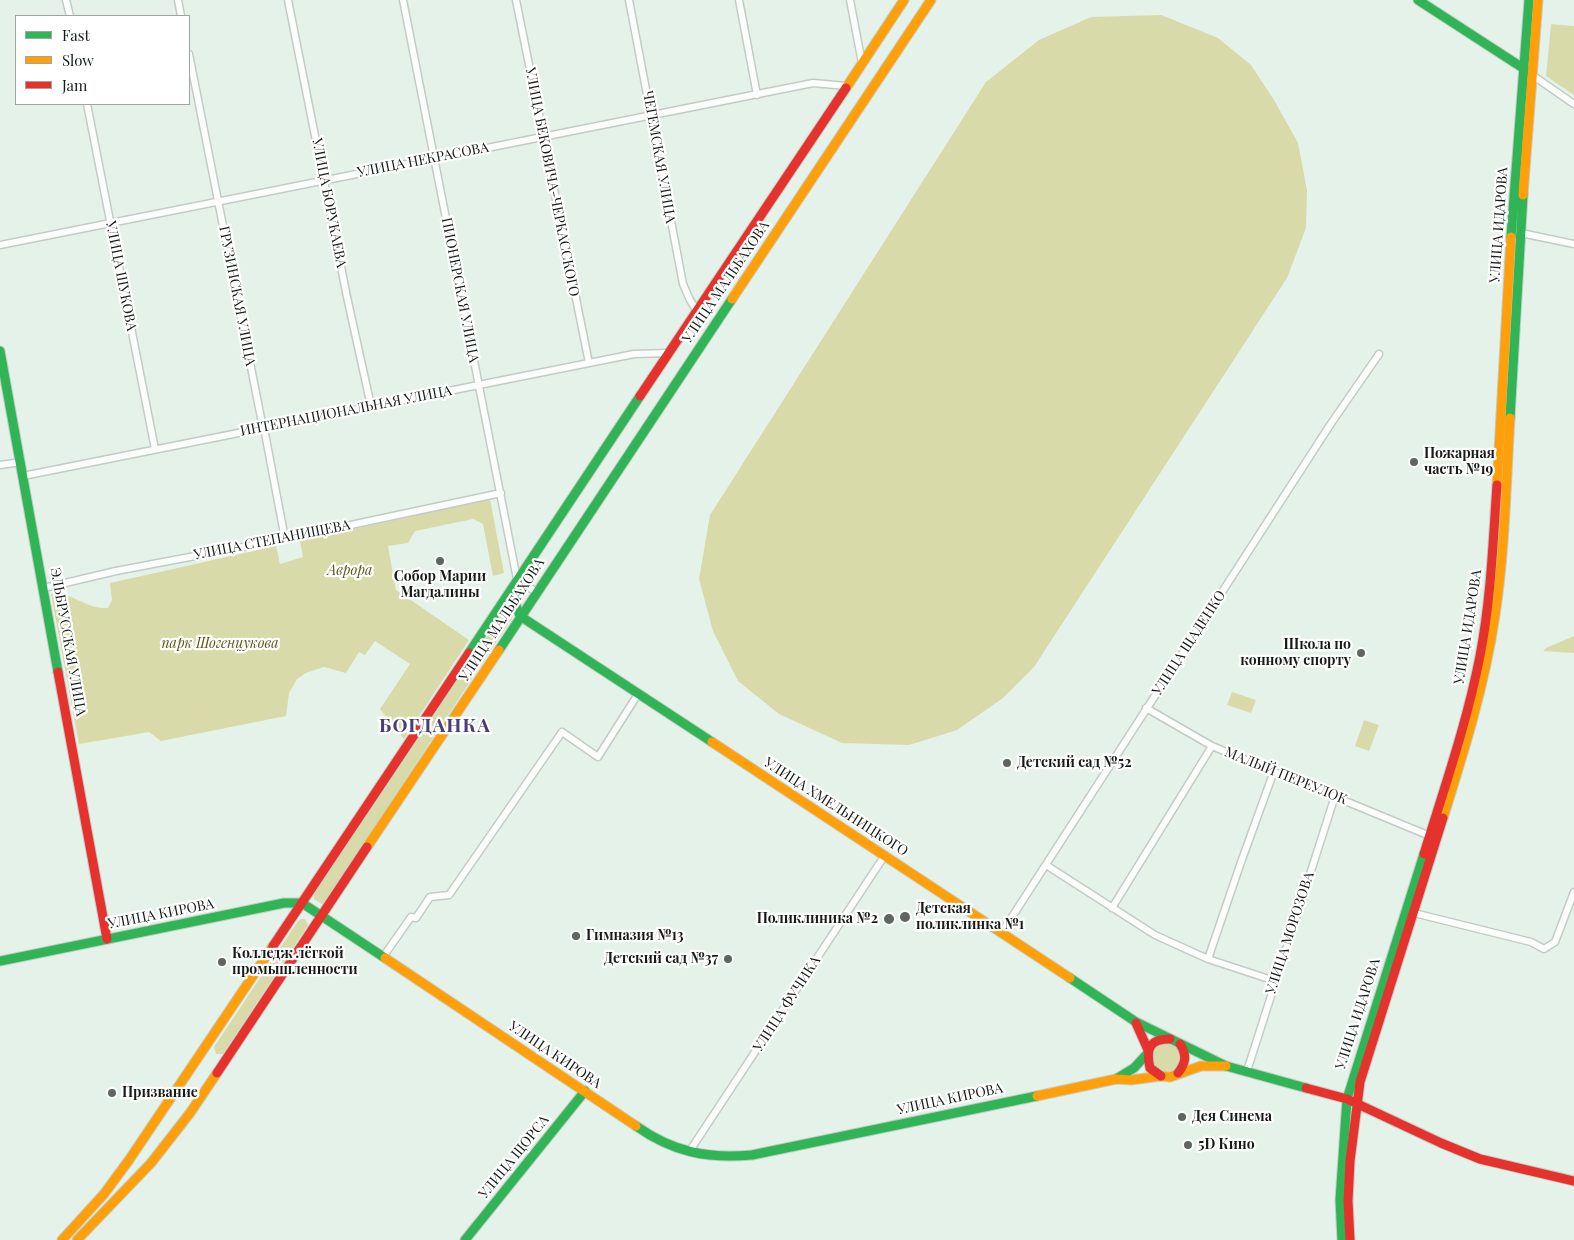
<!DOCTYPE html>
<meta charset="utf-8">
<style>
body{margin:0}
#map{position:relative;width:1574px;height:1240px;overflow:hidden;background:#e5f2e9;font-family:"Playfair Display",serif}
canvas{display:block}
.legend{position:absolute;left:15px;top:15px;width:175px;height:90px;box-sizing:border-box;background:#fff;border:1px solid #a1a4a2;margin:0;padding:6px 9px;list-style:none;font-size:15px;color:#141c17}
.legend li{display:flex;align-items:center;gap:10px;height:25px}
.legend b{width:25px;border:1px solid #a1a4a2}
</style>
<div id="map">
<canvas width="1574" height="1240"></canvas>
<ul class="legend">
<li><b style="height:6px;background:#30b455"></b>Fast</li>
<li><b style="height:6px;background:#ff9f0a"></b>Slow</li>
<li><b style="height:6px;background:#e5322d"></b>Jam</li>
</ul>
</div>
<script>
const c = document.querySelector('canvas').getContext('2d');
c.lineJoin = 'round';
function fillPath(path, color) {
  c.fillStyle = color;
  c.fill(path, 'evenodd');
}
function strokePath(path, color, width, dash) {
  c.strokeStyle = color;
  c.lineWidth = width;
  c.lineCap = dash ? 'butt' : 'round';
  c.setLineDash(dash || []);
  c.stroke(path);
}
function drawText(font, color, halo, rows, align = 'center') {
  c.font = font + ' "Playfair Display",serif';
  c.lineWidth = 4.5;
  c.setLineDash([]);
  c.textBaseline = 'middle';
  c.strokeStyle = halo;
  c.fillStyle = color;
  for (const [text, x, y, turn = 0] of rows) {
    c.save();
    c.translate(x, y);
    c.rotate((+turn || 0) * Math.PI / 180);
    c.textAlign = isNaN(turn) ? turn : align;
    if (halo) c.strokeText(text, 0, 0);
    c.fillText(text, 0, 0);
    c.restore();
  }
}
fillPath(new Path2D(`
 M1161,15L1218,38L1251,65L1274,100L1298,143L1307,190L1306,228L1287,278L1034,667L1003,698L957,730L909,745L842,743L779,714L738,681L713,631L699,579L710,515L986,82L1039,40L1091,17Z
 M1551,24L1574,26V95L1546,76Z
 M490,499L504,573L493,576L483,524L473,519L415,531L408,543L388,546L396,590L469,640L404,739L380,709L410,664L375,641L365,655L359,652L346,673L324,667L306,673L297,679L289,693L286,716L161,741L149,732L79,744L51,594C72,591 87,610 108,608L112,600L110,583L276,546L280,564L303,557L300,541Z
 M506,608L511,609L513,614L512,618L325,902L322,904L314,899V894Z
 M1574,636V653L1543,651L1546,648Z
 M1232,692L1256,700L1251,713L1227,705Z
 M1364,720L1379,725L1369,751L1355,746Z
 M301,919H305L308,925L223,1054H216L214,1047L298,921Z
 M1152 1058a14 14 0 1 1 28 0a14 14 0 1 1-28 0Z`), '#d9daa9');
const street = new Path2D(`
 M66,0L70,16
 M178,0L181,16
 M288,0L347,297L371,406
 M403,0L517,579L536,592
 M516,0L589,363
 M629,0L683,284L690,300L697,311
 M739,0L757,95
 M850,0L862,63
 M189,54L261,418L264,428L285,539
 M1532,75L1574,104
 M87,104L155,449
 M1521,233L1574,244
 M0,245L813,83L847,86
 M0,465L21,462
 M23,476L634,354L669,353
 M44,588L116,571L285,539L501,493
 M1146,708L1212,746L1430,836
 M1046,865L1155,935L1208,959L1275,981
 M1112,908L1212,746
 M1414,913L1531,942L1544,949L1555,942L1574,892
 M1001,934L1330,425L1379,354
 M383,957L411,917L416,918L430,897L449,895L562,732L598,757L638,694
 M1208,959L1240,865L1274,771
 M1247,1071L1335,796
 M689,1152L885,855`);
const fast = new Path2D(`
 M1418,0L1529,72
 M1511,237L1529,0
 M0,351L58,672
 M1510,418L1523,195
 M517,582L515,603L520,616
 M520,616L712,742
 M499,650L732,299
 M469,653L640,396
 M0,961L284,903H302L385,958
 M1070,978L1136,1022L1226,1066L1306,1088
 M1116,1079L1134,1068L1147,1054
 M636,1126C673,1152 707,1159 752,1155L1037,1096
 M465,1240L585,1091
 M1342,1240L1340,1200L1347,1099L1424,854`);
const slow = new Path2D(`
 M846,88L904,0
 M1523,195L1538,0
 M732,299L931,0
 M1497,485L1511,237
 M712,742L1070,978
 M1443,818C1464,751 1485,684 1495,615C1505,550 1506,483 1510,418
 M367,847L499,650
 M385,958L636,1126
 M1037,1096L1116,1079L1131,1080L1161,1076L1170,1077L1201,1066H1226
 M62,1240L104,1194L129,1160L273,946
 M77,1240L151,1163L190,1113L217,1073`);
const jam = new Path2D(`
 M640,396L846,88
 M58,672L107,939
 M1424,854C1444,789 1467,723 1480,656C1491,599 1493,542 1497,485
 M273,946L469,653
 M1136,1023L1148,1050
 M217,1073L367,847
 M1178,1073C1186,1063 1187,1055 1180,1044
 M1161,1076L1150,1068C1146,1050 1148,1039 1170,1039
 M1306,1088L1347,1099L1441,1143L1480,1159L1574,1181
 M1350,1240L1348,1201L1350,1161L1360,1082L1443,818`);
strokePath(street, '#c2ccc5', 9);
strokePath(fast, '#c2ccc5', 11);
strokePath(slow, '#c2ccc5', 11);
strokePath(jam, '#c2ccc5', 11);
strokePath(street, '#fbfdfc', 6);
strokePath(fast, '#30b455', 9);
strokePath(slow, '#ff9f0a', 9);
strokePath(jam, '#e5322d', 9);
for (const [x, y, r, color] of [
 [1414,462,5,"#5d6760"],
 [440,561,5,"#5d6760"],
 [1361,653,5,"#5d6760"],
 [1007,763,5,"#5d6760"],
 [905,917,6,"#5d6760"],
 [889,919,6,"#5d6760"],
 [576,936,5,"#5d6760"],
 [728,959,5,"#5d6760"],
 [222,962,5,"#5d6760"],
 [112,1093,5,"#5d6760"],
 [1182,1117,5,"#5d6760"],
 [1188,1145,5,"#5d6760"]
]) {
  const dot = new Path2D();
  dot.arc(x, y, r, 0, 2 * Math.PI);
  c.fillStyle = color;
  c.fill(dot);
  strokePath(dot, '#fff', 2);
}
drawText('14px', '#141c17', '#fff', [
 ["ЧЕГЕМСКАЯ УЛИЦА",659,157,80],
 ["УЛИЦА НЕКРАСОВА",423,160,-11],
 ["УЛИЦА БЕКОВИЧА-ЧЕРКАССКОГО",552,182,79],
 ["УЛИЦА БОРУКАЕВА",329,203,79],
 ["УЛИЦА ИДАРОВА",1499,225,-86],
 ["УЛИЦА ШУКОВА",121,276,79],
 ["УЛИЦА МАЛЬБАХОВА",726,282,-56],
 ["ПИОНЕРСКАЯ УЛИЦА",460,290,79],
 ["ГРУЗИНСКАЯ УЛИЦА",237,296,79],
 ["ИНТЕРНАЦИОНАЛЬНАЯ УЛИЦА",346,411,-11],
 ["УЛИЦА СТЕПАНИЩЕВА",272,540,-11],
 ["УЛИЦА МАЛЬБАХОВА",502,620,-57],
 ["УЛИЦА ИДАРОВА",1468,627,-81],
 ["ЭЛЬБРУССКАЯ УЛИЦА",68,642,80],
 ["УЛИЦА ЩАДЕНКО",1189,643,-57],
 ["МАЛЫЙ ПЕРЕУЛОК",1286,776,22],
 ["УЛИЦА ХМЕЛЬНИЦКОГО",836,807,33],
 ["УЛИЦА КИРОВА",161,914,-11],
 ["УЛИЦА МОРОЗОВА",1290,933,-72],
 ["УЛИЦА ФУЧИКА",787,1004,-57],
 ["УЛИЦА ИДАРОВА",1358,1014,-72],
 ["УЛИЦА КИРОВА",555,1055,34],
 ["УЛИЦА КИРОВА",950,1099,-12],
 ["УЛИЦА ЩОРСА",514,1157,-51]
]);
drawText('bold 14px', '#141c17', '#fff', [
 ["Пожарная",1424,454],
 ["часть №19",1424,470],
 ["Собор Марии",440,577,"center"],
 ["Магдалины",440,593,"center"],
 ["Школа по",1351,645,"right"],
 ["конному спорту",1351,661,"right"],
 ["Детский сад №52",1017,763],
 ["Детская",916,909],
 ["поликлинка №1",916,925],
 ["Поликлиника №2",878,919,"right"],
 ["Гимназия №13",586,936],
 ["Колледж лёгкой",232,954],
 ["промышленности",232,970],
 ["Детский сад №37",718,959,"right"],
 ["Призвание",122,1093],
 ["Дея Синема",1192,1117],
 ["5D Кино",1198,1145]
], 'left');
drawText('italic 14px', '#5e5717', '#fff', [
 ["Аврора",350,571],
 ["парк Шогенцукова",220,644]
]);
c.letterSpacing = '1px';
drawText('bold 19px', '#483c79', '#fff', [
 ["БОГДАНКА",435,726]
]);
c.letterSpacing = '0px';
</script>
